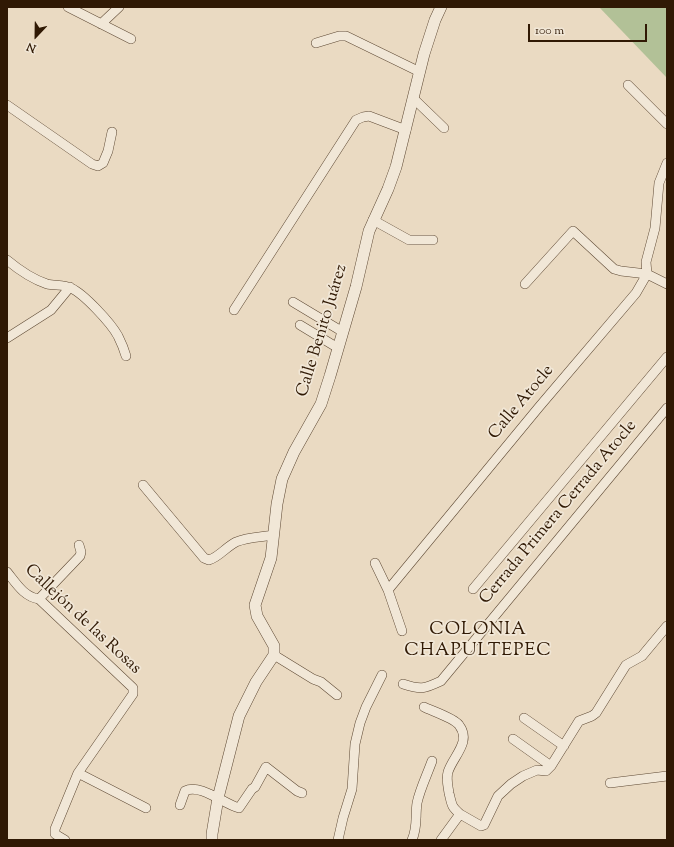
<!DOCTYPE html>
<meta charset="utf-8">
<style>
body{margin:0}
#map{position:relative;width:674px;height:847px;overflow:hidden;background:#eadac2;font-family:"Sorts Mill Goudy",serif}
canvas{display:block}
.frame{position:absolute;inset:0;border:8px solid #301904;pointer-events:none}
.north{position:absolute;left:16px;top:16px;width:40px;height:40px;-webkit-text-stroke:3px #f1e7d7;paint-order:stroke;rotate:202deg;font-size:11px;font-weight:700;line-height:16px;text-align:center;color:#301904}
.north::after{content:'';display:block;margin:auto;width:14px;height:18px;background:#301904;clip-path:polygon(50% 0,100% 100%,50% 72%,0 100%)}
.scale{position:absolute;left:528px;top:24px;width:119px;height:18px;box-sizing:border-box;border:2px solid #301904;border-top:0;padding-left:5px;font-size:12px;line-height:14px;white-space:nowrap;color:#301904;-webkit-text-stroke:3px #f1e7d7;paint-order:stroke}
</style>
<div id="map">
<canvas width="674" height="847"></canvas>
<div class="frame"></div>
<div class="north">N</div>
<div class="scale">100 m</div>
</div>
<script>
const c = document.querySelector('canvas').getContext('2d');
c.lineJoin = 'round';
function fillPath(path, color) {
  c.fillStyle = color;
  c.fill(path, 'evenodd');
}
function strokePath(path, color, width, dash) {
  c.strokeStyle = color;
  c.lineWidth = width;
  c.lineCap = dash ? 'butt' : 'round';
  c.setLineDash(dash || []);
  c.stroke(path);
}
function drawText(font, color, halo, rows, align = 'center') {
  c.font = font + ' "Sorts Mill Goudy",serif';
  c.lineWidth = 3.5;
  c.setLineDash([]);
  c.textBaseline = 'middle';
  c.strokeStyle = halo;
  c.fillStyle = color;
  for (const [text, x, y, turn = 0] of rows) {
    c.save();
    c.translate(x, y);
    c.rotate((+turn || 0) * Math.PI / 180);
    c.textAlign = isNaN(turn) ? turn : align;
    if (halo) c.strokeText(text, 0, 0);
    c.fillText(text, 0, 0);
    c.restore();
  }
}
fillPath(new Path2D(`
 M599,7H667V78Z`), '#b2c197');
const minor = new Path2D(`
 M68,7L131,39
 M101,24L119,7
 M316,43L339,36H346L420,72
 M628,85L667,124
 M413,98L444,128
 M7,105L92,164L98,166L103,163L108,151L112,132
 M373,220L409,240H433
 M7,260C19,270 32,279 47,284C54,286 64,284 71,288C84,294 111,323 118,336C121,342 124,349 126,356
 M525,284L573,231L614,269L621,271L647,274L667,284
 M293,302L343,332
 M234,310L356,120L363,117L369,116L406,130
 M300,325L338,348
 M7,338L51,310L70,287
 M143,485L204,558L209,560C219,557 226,547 236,542C247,537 262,537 274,535
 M375,563L388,590
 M7,572C16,583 24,597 39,599L133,688V694L78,773L55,829V834L65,840
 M473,589L667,357
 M39,599L80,556L81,552L79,545
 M402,631L388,590L539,407L636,293L647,274L646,262L655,228L659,183L667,163
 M274,655L313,679L321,682L337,695
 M403,684C421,690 424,689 441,681L667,408
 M424,707C432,711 454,718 459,725C472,742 453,756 448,772C446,779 448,786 449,793C452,805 451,806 460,814
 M524,718L564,746
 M513,739L551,766
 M78,773L146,808
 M610,783L667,776
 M180,805L185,791C200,783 224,804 239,808L252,789L255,787L266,767L297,791L302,793
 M338,840L343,818L352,789L355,744L360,723L366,707L382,675
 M412,840C418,826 415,817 417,803C420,789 427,775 432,761
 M441,840L460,814L481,826L484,825L498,796L511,784L523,776L537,770L546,771L551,766L579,721L592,716L596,713L626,665L642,656L667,626`);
const tertiary = new Path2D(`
 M212,840V834L218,798L239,716L256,682L274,655V646L257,616L255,605L271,558L277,504L282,479L294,452L321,404L330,376L356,287L369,231L388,189L396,167L424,54L435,20L441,7`);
strokePath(minor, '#5e4934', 10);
strokePath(tertiary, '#5e4934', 12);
strokePath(minor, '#f1e7d7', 9);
strokePath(tertiary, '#f1e7d7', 11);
drawText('17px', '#301904', '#f1e7d7', [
 ["Calle Benito Juárez",323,331,-73],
 ["Calle Atocle",522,403,-50],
 ["Cerrada Primera Cerrada Atocle",559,513,-50],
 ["Callejón de las Rosas",82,620,43]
]);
c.letterSpacing = '1px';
drawText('18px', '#301904', '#f1e7d7', [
 ["COLONIA",478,631],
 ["CHAPULTEPEC",478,652]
]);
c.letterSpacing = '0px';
</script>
